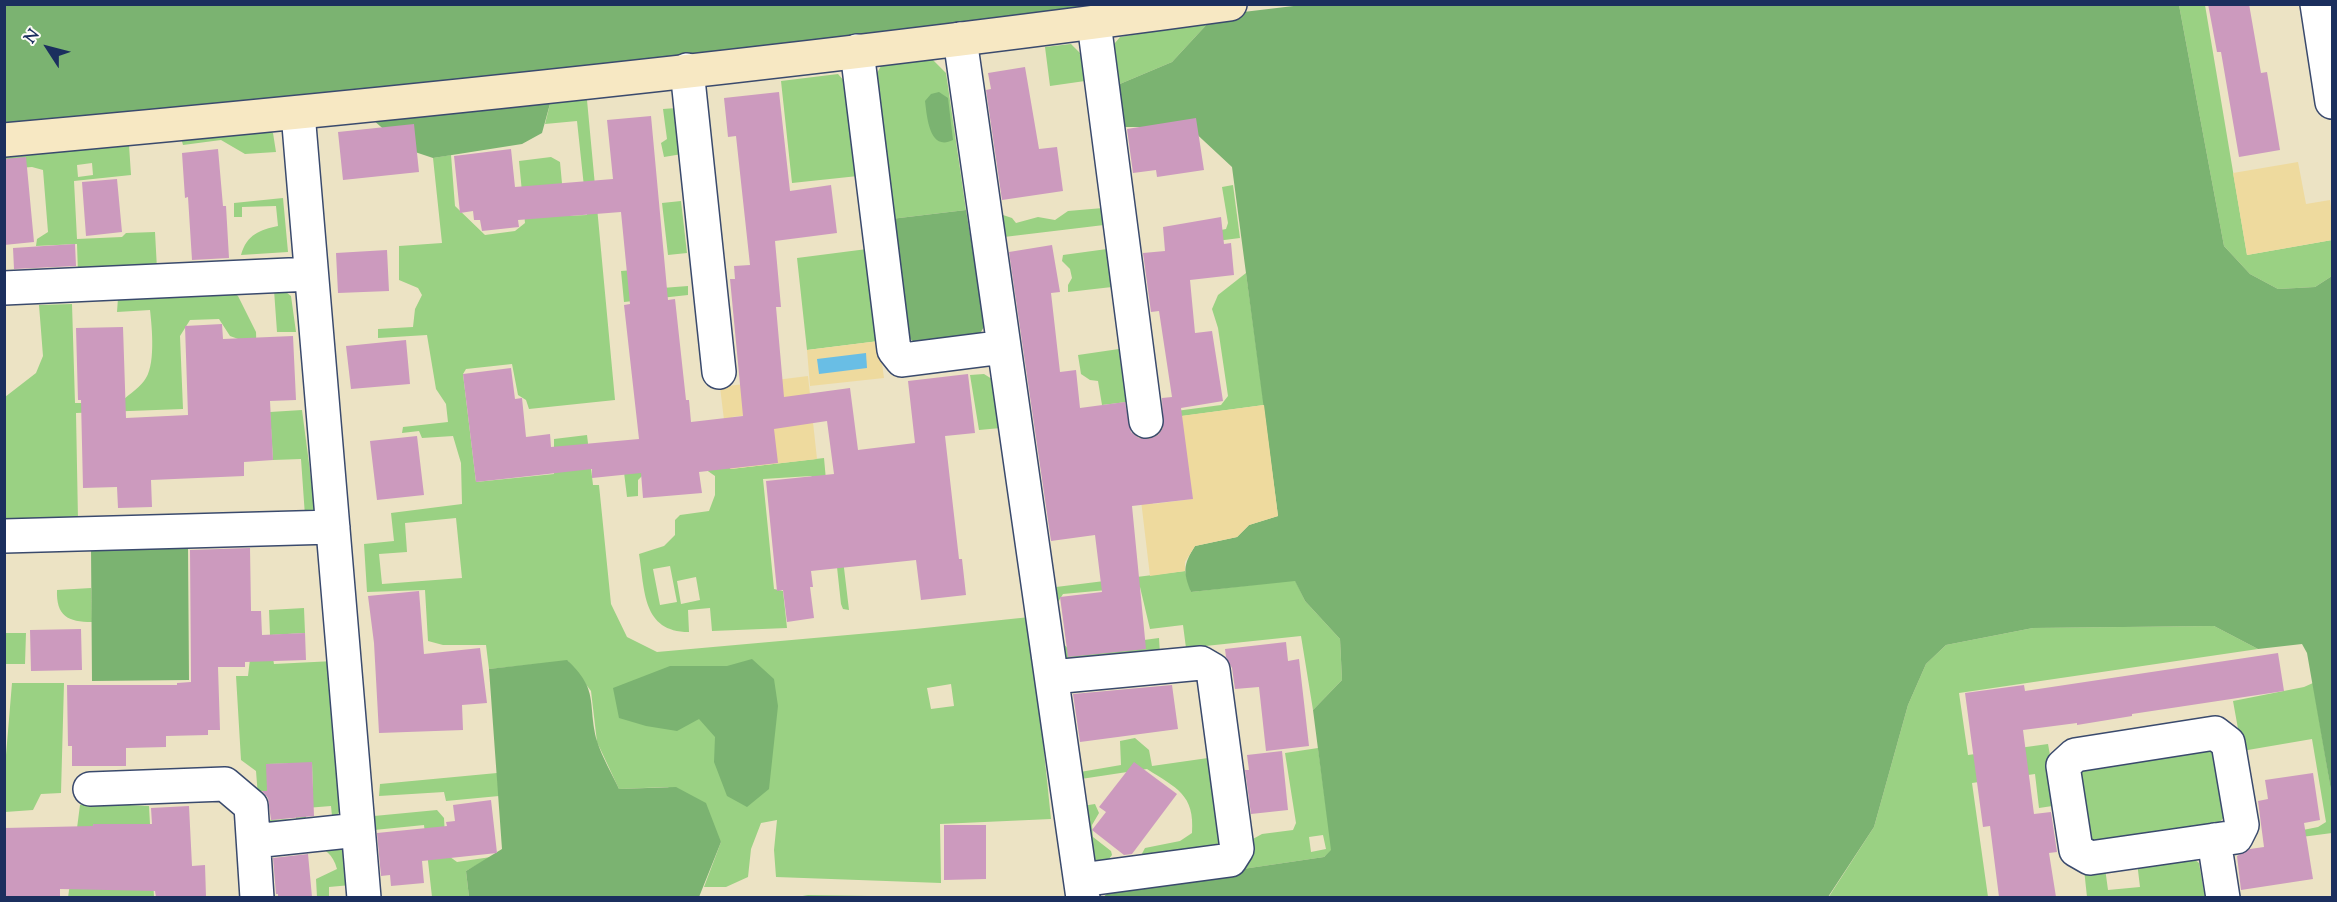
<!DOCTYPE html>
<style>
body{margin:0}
#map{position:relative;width:2337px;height:902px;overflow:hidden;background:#ece3c4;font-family:"Sorts Mill Goudy",serif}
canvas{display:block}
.frame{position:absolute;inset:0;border:6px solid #1b2f5e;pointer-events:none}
.north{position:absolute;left:18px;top:18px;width:60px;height:60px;-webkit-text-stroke:4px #fdfcf7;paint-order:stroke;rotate:306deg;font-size:16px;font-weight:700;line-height:24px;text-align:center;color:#1b2f5e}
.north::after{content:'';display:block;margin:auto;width:21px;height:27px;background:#1b2f5e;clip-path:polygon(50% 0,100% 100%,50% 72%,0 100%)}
</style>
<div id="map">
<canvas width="2337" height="902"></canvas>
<div class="frame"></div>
<div class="north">N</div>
</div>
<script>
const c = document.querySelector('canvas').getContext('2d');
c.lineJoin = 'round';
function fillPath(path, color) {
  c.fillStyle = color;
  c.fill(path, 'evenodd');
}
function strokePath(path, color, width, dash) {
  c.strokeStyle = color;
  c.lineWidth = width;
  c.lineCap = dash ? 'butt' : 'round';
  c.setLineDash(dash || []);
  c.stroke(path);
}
fillPath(new Path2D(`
 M2179,5H2205L2247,255L2332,240V276L2315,287L2278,289L2250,274L2224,246Z
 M1209,22L1172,62L1115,86L1110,49L1120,37Z
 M1071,44L1082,55L1085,81L1050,86L1045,47Z
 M932,59L946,73L966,210L891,219L872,82L881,66Z
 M838,74L846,83L858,176L792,183L781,81Z
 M551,100H587L615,400L529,409L526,400L518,395L512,364L466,369L463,374L476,482L554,474V439L587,435L593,485H599L611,604L627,637L657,652L915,629L1030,617L1051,819L940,824L941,883L776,877L774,850L777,820L761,823L751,849L748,877L726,887H704L721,842L668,787L619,789L597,742L591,691L568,661L489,669L486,645H443L428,641L425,590L367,592L364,544L394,541L391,513L462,504L461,463L453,436L422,438L419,431L402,433L403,427L448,422L446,404L436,389L427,335L378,338V329L413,327L415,309L422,295L418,288L399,280V246L442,243L433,158L451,155L455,206L485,235L515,231L525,223L519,161L551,157L560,162L565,216L587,215L577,121L545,124ZM456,518L462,578L382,584L379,554L407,552L405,523ZM951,684L954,706L931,709L927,688Z
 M676,108L682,154L664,157L661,143L667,139L663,109Z
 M262,127L273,133L276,152L245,154L221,140L183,145L180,134Z
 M129,145L131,175L74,181L77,239L122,237L126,233L155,232L157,269L78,273L77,244L36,246L37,239L48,232L43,170L32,167L5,169L4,155ZM92,163L93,175L78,177L77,165Z
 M1233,185L1240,238L1169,247L1171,240L1226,229L1228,223L1222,187Z
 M283,198L288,252L241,255C247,234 260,230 278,226L276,206L242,207V217H234V203Z
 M681,201L687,253L668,255L662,203Z
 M1103,208L1104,225L1004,237L1000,214L1012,218L1016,223L1038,217L1055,220L1068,211Z
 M867,249L879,341L807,350L797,258Z
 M1107,249L1112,287L1068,292V285L1072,278L1070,269L1062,261L1063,255Z
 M659,268L662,288L688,286V295L624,302L621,271Z
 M1246,273L1264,405L1175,417L1176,411L1221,405L1228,396L1218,328L1212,309L1218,295Z
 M282,289L291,296L296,332H277L274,290Z
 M232,291L238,296L256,332L258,395L241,340L230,336L219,319L190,320L180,336L183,409L76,413L78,520L5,522V397L36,373L43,356L39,305L72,304L75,403H119C127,396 137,390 144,381C156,367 152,328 150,310L117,312L118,298Z
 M1119,349L1127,402L1102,405L1098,381L1090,380L1081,374L1078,355Z
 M984,374L992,379L1001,428L979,430L970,375Z
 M302,410L315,509L308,516H305L301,459L273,460L270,412Z
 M729,456L731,469L824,458L828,502L816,480L811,476L763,479L774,589L783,591L787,628L712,631L710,608L688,610L689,632C642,632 645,590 639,554L664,546L675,535V520L680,515L709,511L715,495V476L705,469L645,473L638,480V496L627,497L623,464ZM670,566L677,602L660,605L653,569ZM696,577L700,600L681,604L677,581Z
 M839,526L849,610L843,609L841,604L836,558Z
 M1185,571L1191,592L1295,580L1305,601L1340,639L1342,680L1313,710L1301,636L1186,648L1183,625L1150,629L1140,587L1063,594L1058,602L1064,644L1069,650L1159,638L1160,654L1068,665L1058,655L1048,588Z
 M91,588L92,622C68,622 56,616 57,590Z
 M304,608L305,633L270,635L269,610Z
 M2214,626L2258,649L1959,693L1968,755L2048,744L2059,805L2039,808L2035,774L1972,783L1988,897L1828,898L1874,827L1908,705L1926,664L1946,645L2033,628Z
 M4,633H26L25,664H5Z
 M252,642H270L274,664L334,661L341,806L336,820L267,827L260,822L256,771L241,760L236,676H248ZM312,763L313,793L296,806V819L262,820L261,791H267V764ZM331,806L332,816L306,819V808Z
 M12,683H64L61,793L41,794L33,810L5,812V767Z
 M2313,683L2332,796V833L2294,838L2293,832L2318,827L2326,822L2312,739L2242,751L2233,701L2304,687Z
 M1135,738L1149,750L1152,766L1215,757L1227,837L1217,850L1138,861L1145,848L1180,841L1192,833C1195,794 1176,788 1147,769L1081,779L1080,772L1121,765L1120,741Z
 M2204,744L2218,752L2228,813L2217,825L2096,844L2085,837L2074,776L2086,763Z
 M1318,748L1332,850L1324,857L1243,869L1251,840L1262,834L1293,830L1296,823L1285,753ZM1323,835L1326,849L1311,852L1309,837Z
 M497,773L499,796L446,801L444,792L379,796L380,784Z
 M85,803L149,806L154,897L68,898L80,805ZM93,824H132L92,853Z
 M1095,804L1099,813L1092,825L1093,837L1111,851L1112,855L1103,867L1087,855L1082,806Z
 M437,810L444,818L446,854L457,862L491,857L466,871L469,897H432L424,825L374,830V816Z
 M312,843L348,848L351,885L329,887V897H317L316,879L337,869C333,854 325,849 312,843Z
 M2191,857L2199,863L2205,897H2087L2084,869L2105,868L2108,890L2140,887L2137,862Z
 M808,895L934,897H797Z`), '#9ad183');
fillPath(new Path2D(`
 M5,5H1139L551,100L542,133L522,144L433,158L412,151L396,140L372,119L5,131Z
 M1302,5H2179L2224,246L2250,274L2278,289L2315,287L2332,276V796L2307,653L2302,644L2258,649L2214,626L2033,628L1946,645L1926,664L1908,705L1874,827L1828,897L1102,898L1114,888L1324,857L1331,850L1313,710L1342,680L1340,639L1305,601L1295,581L1191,592C1183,572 1183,565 1195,546L1237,537L1249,525L1278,516L1232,167L1189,127H1123L1115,86L1172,62L1209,22L1235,13Z
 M939,92L948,98L953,140C929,152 927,116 925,101L931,94Z
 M966,210L985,325L977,339L919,345L907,337L891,219Z
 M188,546L189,680L92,681L91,547Z
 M752,659L774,679L778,706L769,789L747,807L727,796L714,762L715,737L699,719L677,731L646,726L619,718L613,688L670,666H727Z
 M567,660C600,691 587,703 597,741C602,757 612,774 619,789L676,787L706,803L721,842L699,897H469L466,871L502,849L489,669Z`), '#7bb371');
fillPath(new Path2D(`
 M2298,162L2306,204L2330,200L2332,216V240L2247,255L2233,173Z
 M879,341L884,378L810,386L807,350Z
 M808,376L817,459L730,469L720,387ZM772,412L734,434L732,417Z
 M1264,405L1278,516L1249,525L1237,537L1195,546L1185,562V571L1150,576L1133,433L1159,430L1158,419ZM1147,453L1193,499H1192L1153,504Z`), '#eeda9e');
fillPath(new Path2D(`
 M866,353L867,368L819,374L817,359Z`), '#69bee5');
fillPath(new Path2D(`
 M2208,4H2249L2261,73L2267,72L2280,150L2239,157L2221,52H2217Z
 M1025,67L1039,149L1057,147L1063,191L1002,200L986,90L991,89L988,73Z
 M779,92L790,191L831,185L837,233L775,241L781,307H776L784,397L850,388L858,450L915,443L908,381L968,374L975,433L945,436L959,559H962L966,595L921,600L916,560L811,571L813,587H810L814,618L787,622L783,590L777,591L766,481L834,474L827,421L774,429L778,463L699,472L702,493L643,498L641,473L592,478V469L476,482L463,374L511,368L515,399L522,398L526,437L550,434L551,447L639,439L624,305L630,304L621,212L518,220L519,227L482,231L480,220H474L473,211L460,213L454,156L511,149L515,187L613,179L607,120L651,116L668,300L675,299L686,400H689L691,422L743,416L730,279H735L734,266L750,265L736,136L728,137L724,98Z
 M1196,118L1204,170L1157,177L1156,170L1133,173L1127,129Z
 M414,124L419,172L343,180L338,132Z
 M218,149L223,206H226L229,258L192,260L188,197L185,198L182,153Z
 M26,157L34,242L4,245V159Z
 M117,179L122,232L86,236L82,182Z
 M1221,217L1224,244L1231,243L1234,275L1190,280L1195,333L1212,331L1223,401L1181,408L1193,499L1132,506L1146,649L1068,657L1060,597L1102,592L1095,535L1051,541L1009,252L1052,245L1060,292L1051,293L1060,372L1076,370L1080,408L1125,402L1131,432L1139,438L1149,439L1158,435L1163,428L1162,398L1172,397L1159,311L1151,312L1143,253L1165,251L1163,227Z
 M75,244L76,266L14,269L13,248Z
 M387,250L389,291L338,293L336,253Z
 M222,324L223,339L293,336L296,400L270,401L273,460L244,462V476L151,480L152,507L118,508L117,487L83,488L81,400H78L76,328L123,327L126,418L188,415L185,326Z
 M406,340L410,384L351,389L346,346Z
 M417,436L424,495L377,500L370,441Z
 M250,548L251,611H261L262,635L305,633L306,660L245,662V667H218L220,730H208V735L166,736V747L126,748V766H72V746H68L67,685H177V683L191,682L190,550Z
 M419,591L424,654L480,648L487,703L462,705L463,730L379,733L374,643L368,596Z
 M81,629L82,670L31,671L30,630Z
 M1286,642L1288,661L1299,659L1309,746L1266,751L1259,687L1235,689L1232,668L1226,657L1225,649Z
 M2278,653L2284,691L2132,714V716L2077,725V723L2023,730L2034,814L2051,812L2057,852L2049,853L2056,897H1999L1990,826L1983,827L1965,693L2024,685L2025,691Z
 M1172,685L1178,729L1080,742L1073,694Z
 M1282,751L1288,810L1251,814L1245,770H1249L1247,755Z
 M312,762L314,816L271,820L268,798L262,791H267L266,764Z
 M1134,762L1177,794L1132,854L1124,855L1092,830L1106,812L1099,807Z
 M2313,773L2320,820L2304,823L2313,879L2241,890L2237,856L2250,849L2264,847L2258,801L2268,799L2265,780Z
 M491,800L497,853L422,861L424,883L391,886L390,875L381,876L377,833L447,826L446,822L455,821L453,805Z
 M189,806L192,866L205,865L206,897H156L155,891L60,889V896L6,897L4,828L93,826V824H152L151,808Z
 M944,825H986V879L944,880Z
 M308,854L312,897H278V894H276L273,858Z`), '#cc9abe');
const street = new Path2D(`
 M2317,4L2332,102
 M1094,23L1146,421
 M960,39L1083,898
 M857,51L894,350L902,360L1004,347
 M687,70L719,372
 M298,113L364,898
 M4,288L311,274
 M4,536L333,527
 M1052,677L1201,663L1213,670L1237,849L1230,860L1081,880
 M2215,733L2228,743L2242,825L2236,837L2090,858L2076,850L2063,766L2075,755Z
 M90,789L225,784L251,806L257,898
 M2214,840L2223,898
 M254,841L358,830`);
const secondary = new Path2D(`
 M4,140C414,103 823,60 1230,4`);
strokePath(street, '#3a4a6d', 36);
strokePath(secondary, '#3a4a6d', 36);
strokePath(street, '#fff', 33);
strokePath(secondary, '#f7e8c3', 33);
</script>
